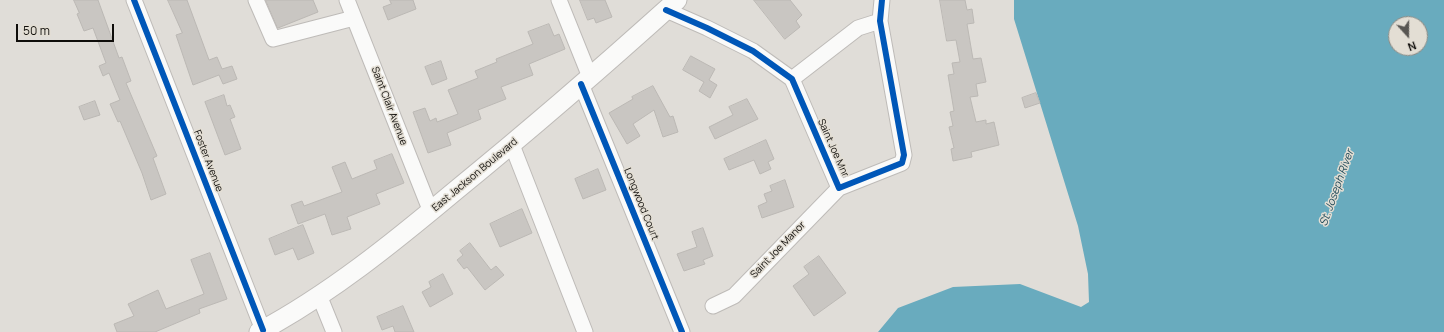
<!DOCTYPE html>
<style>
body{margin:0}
#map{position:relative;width:1444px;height:332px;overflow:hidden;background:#e0ddd8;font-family:Manrope,sans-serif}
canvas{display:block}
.north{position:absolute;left:1388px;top:16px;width:40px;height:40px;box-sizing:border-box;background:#e3ded4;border:1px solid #8e8a83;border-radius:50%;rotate:159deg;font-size:11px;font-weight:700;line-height:16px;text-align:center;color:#0f0d0a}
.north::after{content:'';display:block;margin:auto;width:14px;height:18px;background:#585652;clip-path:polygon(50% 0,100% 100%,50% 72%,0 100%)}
.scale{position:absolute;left:16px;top:24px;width:98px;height:18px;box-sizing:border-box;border:2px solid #0f0d0a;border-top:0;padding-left:5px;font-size:12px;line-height:14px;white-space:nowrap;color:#0f0d0a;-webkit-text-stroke:3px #e3ded4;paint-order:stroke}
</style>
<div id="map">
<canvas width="1444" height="332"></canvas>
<div class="north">N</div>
<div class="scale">50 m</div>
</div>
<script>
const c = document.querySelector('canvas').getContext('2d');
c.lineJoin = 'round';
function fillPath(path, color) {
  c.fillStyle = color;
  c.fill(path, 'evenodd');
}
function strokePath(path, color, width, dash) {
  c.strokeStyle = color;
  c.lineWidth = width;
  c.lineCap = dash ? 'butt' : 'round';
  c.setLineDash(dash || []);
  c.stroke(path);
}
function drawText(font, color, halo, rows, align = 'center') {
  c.font = font + ' Manrope,sans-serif';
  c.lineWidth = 3;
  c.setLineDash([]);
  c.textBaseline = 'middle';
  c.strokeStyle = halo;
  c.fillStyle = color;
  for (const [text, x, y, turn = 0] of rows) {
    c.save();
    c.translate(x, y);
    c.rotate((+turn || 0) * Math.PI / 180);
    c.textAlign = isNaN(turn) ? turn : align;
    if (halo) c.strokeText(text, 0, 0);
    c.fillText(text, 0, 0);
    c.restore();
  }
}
fillPath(new Path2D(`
 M1014,0H1444V332H878L898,308L953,287L1020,284L1081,307L1089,302L1088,274L1078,226L1014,19ZM1396,24H1420V48H1396Z`), '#69abbe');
const building = new Path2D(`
 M74,0H98L119,58L122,57L131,81L126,83L157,156L153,158L166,194L151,200L142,173L120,121L118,122L110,104L120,100L109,73L103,76L99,66L106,63L93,28L84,31L77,14L79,13Z
 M168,0H187L209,60L217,57L222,69L232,66L237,79L223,84L219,75L193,85L176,35L182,33Z
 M266,0H313L318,12L278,28Z
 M390,0H413L416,9L388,20L383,7L391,4Z
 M580,0H605L612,17L596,23L594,18L588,20Z
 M754,0H790L802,15L796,21L800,27L785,39Z
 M940,0H965L967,10L972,9L974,23L967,24L973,59L981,58L986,82L976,84L978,96L970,97L976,122L986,120V124L994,122L999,145L971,152L972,157L953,161L951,149L954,148L949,127L953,126L950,112L954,111L948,75L954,74L952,63L960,62L956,40L947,41Z
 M549,24L554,36L559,34L565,49L529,64L533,75L501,87L506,99L478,110L481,119L447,133L451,145L428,153L413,112L425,108L430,121L436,118L437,122L458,114L448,90L478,78L475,71L497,62L496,59L533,44L528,32Z
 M691,56L715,69L709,80L717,85L710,98L699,91L704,82L683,70Z
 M441,61L447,79L432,85L425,67Z
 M653,86L670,117L673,116L678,132L663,137L654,110L633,124L640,136L627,144L609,113L633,99L632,97Z
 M1036,93L1040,103L1025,108L1022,98Z
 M224,95L227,106L230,105L235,117L230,119L241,149L225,155L205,102Z
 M747,99L758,119L715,139L709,127L733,115L729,107Z
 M95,101L100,115L84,120L79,107Z
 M766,140L774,159L768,162L771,169L760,174L754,160L729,170L724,159Z
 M392,154L404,183L376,194L380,204L347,217L351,229L332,235L325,214L298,224L291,205L302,201L304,206L342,192L332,167L345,162L352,179L377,169L374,161Z
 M598,169L606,190L583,199L575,179Z
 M785,180L794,207L762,218L758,206L767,202L764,194L772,191L770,186Z
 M522,209L532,233L500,247L490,224Z
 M303,225L314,253L298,260L293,248L275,255L269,239Z
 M703,228L713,256L703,260L705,264L684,271L677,254L697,247L692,232Z
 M470,243L491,270L496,266L504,275L485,290L467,267L464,269L457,260L463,255L460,251Z
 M210,253L227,299L199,309L200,313L155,332H117L114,324L134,316L128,304L158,290L166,309L204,294L191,260Z
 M819,256L846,293L814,316L793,286L809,274L804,267Z
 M443,274L453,294L430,307L422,292L431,287L429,282Z
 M403,306L414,332H395L393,326L382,330L377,317Z`);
fillPath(building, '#c9c6c2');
strokePath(building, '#bbb8b4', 1);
const minor = new Path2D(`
 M134,0L263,330
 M256,0L273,39L354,18
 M347,0L431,212
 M559,0L590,77
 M666,10L707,28L753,51L792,79L839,188L902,163L904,155L880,21L882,0
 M792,79L858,28L880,21
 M581,84L682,332
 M512,145L585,332
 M319,295L334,332
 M713,306L734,296L839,188`);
const major = new Path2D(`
 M259,332C330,294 394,242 455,191C531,129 605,65 677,0`);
strokePath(minor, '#bebbb8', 17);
strokePath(major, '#bebbb8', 21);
strokePath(minor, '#fafaf9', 15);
strokePath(major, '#fafaf9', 19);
strokePath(new Path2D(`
 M134,0L263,330
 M666,10L707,28L753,51L792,79L839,188L902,163L904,155L880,21L882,0
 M581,84L682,332`), '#0057b8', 6);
drawText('10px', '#0f0d0a', '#e3ded4', [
 ["Saint Clair Avenue",389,106,69],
 ["Saint Joe Mnr",833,148,66],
 ["Foster Avenue",208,161,69],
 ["East Jackson Boulevard",475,175,-40],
 ["Longwood Court",641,204,68],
 ["Saint Joe Manor",778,250,-46]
]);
drawText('italic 11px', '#244d5b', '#e3ded4', [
 ["St. Joseph River",1337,188,-70]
]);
</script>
